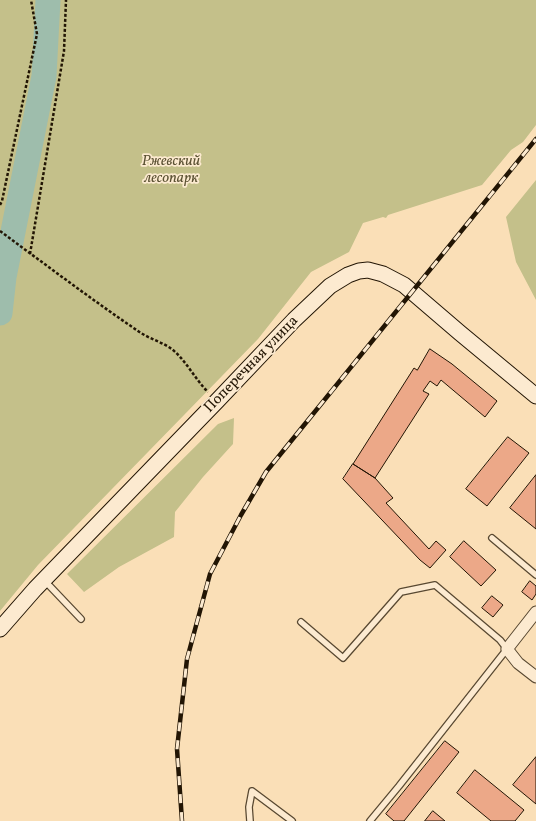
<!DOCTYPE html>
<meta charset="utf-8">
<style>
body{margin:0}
canvas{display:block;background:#fadfb7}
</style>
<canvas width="536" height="821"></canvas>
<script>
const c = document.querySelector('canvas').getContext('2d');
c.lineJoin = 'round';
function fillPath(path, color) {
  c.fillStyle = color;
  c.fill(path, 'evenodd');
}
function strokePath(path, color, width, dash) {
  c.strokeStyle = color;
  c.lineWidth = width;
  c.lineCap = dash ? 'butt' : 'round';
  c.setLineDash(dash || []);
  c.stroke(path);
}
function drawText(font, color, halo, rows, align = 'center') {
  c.font = font + ' Vollkorn,serif';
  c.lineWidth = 3.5;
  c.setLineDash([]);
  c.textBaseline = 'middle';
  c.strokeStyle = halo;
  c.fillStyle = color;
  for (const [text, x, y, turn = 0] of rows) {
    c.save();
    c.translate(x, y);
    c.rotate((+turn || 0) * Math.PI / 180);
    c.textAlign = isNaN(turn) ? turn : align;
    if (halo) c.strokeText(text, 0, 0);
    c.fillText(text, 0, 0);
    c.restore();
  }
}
fillPath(new Path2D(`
 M0,0H536V125L523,142L511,150L482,185L388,215L386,218L383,217L363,223L349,252L311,272L258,339L38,565L0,611Z
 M536,180V300L516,262L506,217Z
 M234,418L233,444L203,477L175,512L174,537L119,567L84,592L67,574L218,424Z`), '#c4c08a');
strokePath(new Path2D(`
 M0,313L4,277L44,76L48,0`), '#9ebdac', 25);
const building = new Path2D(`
 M430,349L452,364L497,401L485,417L441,380L437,386L430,381L423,391L429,394L375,478L353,464L414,368L417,370Z
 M508,437L529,453L487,506L466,489Z
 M353,464L375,478L393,498L386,503L429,549L436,541L446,550L430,568L420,560L343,479Z
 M536,475V529L510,508Z
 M464,541L496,570L481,586L450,557Z
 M530,581L536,586V594L532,600L522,592Z
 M492,596L503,605L493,617L482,608Z
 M445,741L459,752L404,821H394L386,814Z
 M536,757V804L513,785Z
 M475,770L524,810L515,821H491L457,793Z
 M433,811L445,821H425Z`);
fillPath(building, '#eca888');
strokePath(building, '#221504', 1);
const lane = new Path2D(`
 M492,538L536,575
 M44,580L81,619
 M301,622L343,658L401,592L435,585L500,640L507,649L399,786L370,821
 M250,821L249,807L252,791L292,821`);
const street = new Path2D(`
 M536,612L507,649L518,663L536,677`);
const secondary = new Path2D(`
 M0,629L35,589L217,401L294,320L330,286L348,275L359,271L368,270L383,274L404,285L460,333L536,396`);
strokePath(lane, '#584831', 8);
strokePath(street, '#584831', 13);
strokePath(secondary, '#221504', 17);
strokePath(new Path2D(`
 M0,205L2,201L37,34L31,0
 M0,231C46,265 91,299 138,331C149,339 163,342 173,350C187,362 195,379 208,392
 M30,254L64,51L66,0`), '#221504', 2.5, [3, 2]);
strokePath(lane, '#fcead0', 5.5);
strokePath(street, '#fcead0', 11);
strokePath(secondary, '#fcead0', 15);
const rail = new Path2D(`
 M182,821L177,749L187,659L210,574L241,515L266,472L536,139`);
strokePath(rail, '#221504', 4.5);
strokePath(rail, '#fcead0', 3, [9]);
drawText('italic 15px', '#5b5133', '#fcead0', [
 ["Ржевский",171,162],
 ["лесопарк",171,179]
]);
drawText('15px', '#221504', '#fcead0', [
 ["Поперечная улица",252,365,-46]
]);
</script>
